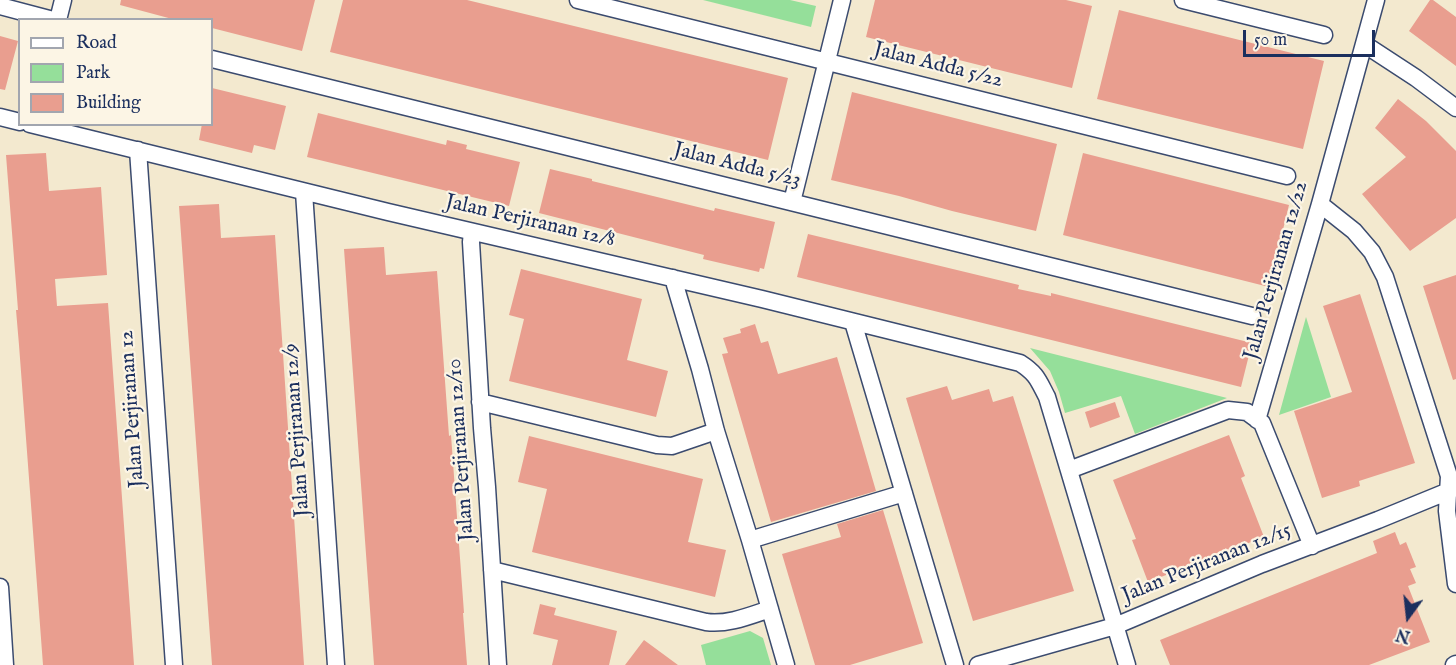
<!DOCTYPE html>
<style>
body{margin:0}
#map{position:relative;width:1456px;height:665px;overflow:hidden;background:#f3e9cf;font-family:"IM FELL English",serif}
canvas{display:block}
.legend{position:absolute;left:18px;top:18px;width:195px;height:108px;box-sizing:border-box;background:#fcf5e5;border:2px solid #a2a6af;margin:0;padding:8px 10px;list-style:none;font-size:18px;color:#1b2f5e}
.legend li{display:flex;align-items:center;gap:12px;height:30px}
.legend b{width:30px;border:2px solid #a2a6af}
.north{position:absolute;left:1378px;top:587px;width:60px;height:60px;-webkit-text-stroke:4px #fcf5e5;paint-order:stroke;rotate:195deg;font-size:16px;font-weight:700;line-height:24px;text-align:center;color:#1b2f5e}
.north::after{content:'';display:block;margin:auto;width:21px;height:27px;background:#1b2f5e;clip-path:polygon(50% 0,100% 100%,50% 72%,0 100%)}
.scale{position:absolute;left:1243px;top:30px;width:132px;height:27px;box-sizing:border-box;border:3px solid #1b2f5e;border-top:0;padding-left:8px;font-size:18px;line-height:21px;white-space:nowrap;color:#1b2f5e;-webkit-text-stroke:4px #fcf5e5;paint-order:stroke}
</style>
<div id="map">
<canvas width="1456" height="665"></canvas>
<ul class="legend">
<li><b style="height:8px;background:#fff"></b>Road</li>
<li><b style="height:16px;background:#95df9a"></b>Park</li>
<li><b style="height:16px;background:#e99e8f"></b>Building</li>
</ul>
<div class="north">N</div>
<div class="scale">50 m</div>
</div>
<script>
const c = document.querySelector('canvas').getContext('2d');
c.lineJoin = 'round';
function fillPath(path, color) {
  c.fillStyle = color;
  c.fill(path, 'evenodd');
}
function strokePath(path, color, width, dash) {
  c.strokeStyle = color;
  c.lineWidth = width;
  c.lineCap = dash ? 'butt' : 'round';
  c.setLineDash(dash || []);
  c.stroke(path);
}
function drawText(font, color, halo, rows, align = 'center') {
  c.font = font + ' "IM FELL English",serif';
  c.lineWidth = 4.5;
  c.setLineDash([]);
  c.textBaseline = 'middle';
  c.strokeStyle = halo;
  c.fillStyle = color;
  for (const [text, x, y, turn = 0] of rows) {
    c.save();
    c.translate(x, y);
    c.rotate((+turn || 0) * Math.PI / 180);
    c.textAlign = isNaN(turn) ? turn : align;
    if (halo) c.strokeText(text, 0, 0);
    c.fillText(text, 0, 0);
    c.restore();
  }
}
fillPath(new Path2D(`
 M703,0H790L816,6L811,27Z
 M1306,317L1331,397L1279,415Z
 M1030,348L1227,398L1135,434L1121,396L1065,413L1059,392L1050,371Z
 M750,631L763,638L771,665H706L701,645Z`), '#95df9a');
fillPath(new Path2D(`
 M121,0H315L302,51L212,28V20H176L120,5Z
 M343,0H467L788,78L768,160L330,52Z
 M875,0H1066L1092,6L1072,88L866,37Z
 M1430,0H1433L1456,17V66L1409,31Z
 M1119,10L1324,61L1303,149L1097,99Z
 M0,36L18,41L5,90L0,89Z
 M212,88L286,106L275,150L254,145L252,153L199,140L202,124H212Z
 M852,92L1057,144L1036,231L952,211L899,196L831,180Z
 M1398,99L1426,121L1456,151V218L1410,251L1362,194L1406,157L1375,128Z
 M318,113L446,145L447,140L467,145L466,149L520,162L509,206L307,157Z
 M46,153L49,191L101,187L107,275L55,279L57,306L108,303L134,665H43L19,345L16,310H18L6,155Z
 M1083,153L1289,205L1269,287L1063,235Z
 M550,169L592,179V181L714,211L715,208L775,222L764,269L760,268L759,272L703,259L704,255L539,213Z
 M219,204L221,238L275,235L304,665H212L179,206Z
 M808,234L1019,285L1018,289L1051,296V293L1252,343L1241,387L797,277Z
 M384,247L386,275L437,271L449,436L451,435L464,613H463L467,665H374L344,249Z
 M521,269L642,299L627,360L668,371L656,417L509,381L524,319L509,315Z
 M1456,275V379L1453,380L1423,286Z
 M1360,294L1415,463L1359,481L1360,486L1322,498L1294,411L1352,392L1323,306Z
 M755,324L761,343L768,341L778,374L837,357L876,491L771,522L722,354L728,353L723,338L741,333L740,329Z
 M947,386L952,400L989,389L993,402L1013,396L1074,591L973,621L906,398Z
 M1115,402L1120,417L1090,428L1085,412Z
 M1229,435L1245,476L1241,478L1264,537L1148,582L1132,540L1136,539L1113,480Z
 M529,436L703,479L688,542L726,550L715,597L532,552L547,489L518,482Z
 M883,510L923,643L850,665H815L782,554L841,537L837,524Z
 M1395,532L1400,545L1406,542L1416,567L1410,569L1416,583L1408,586L1430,642L1369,665H1170L1160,640L1377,553L1373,541Z
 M540,604L556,608L554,615L617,631L609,665H552L558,640L533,634Z
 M644,640L678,665H625Z`), '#e99e8f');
const minor = new Path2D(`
 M578,0L1287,176
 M1183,0L1324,35
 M0,6L53,20
 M58,20L63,0
 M1364,44L1416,78L1456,108
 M212,59L1252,316
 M0,117L20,122
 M30,124L388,212L762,299L1020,363C1037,374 1038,380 1047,397L1127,665
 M138,150L174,665
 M304,192L336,665
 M792,202L842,0
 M1320,204L1354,231L1372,252L1385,277L1449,476L1447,511L1456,584
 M472,232L471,242L482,428L487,487L498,665
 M673,278L700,369L716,431L750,540L786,665
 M853,322L955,665
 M480,402L657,445L672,446L716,431
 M1257,420L1320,204L1376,0
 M1069,470L1228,410L1247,412L1262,423L1312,546
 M750,540L904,493
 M492,570L706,622C727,625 749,616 770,609
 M0,587L5,665
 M978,665L1115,626L1262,564L1378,520L1456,488
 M1454,665L1456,664`);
strokePath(minor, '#3b4b6f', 19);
strokePath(minor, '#fff', 16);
drawText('21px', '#1b2f5e', '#fcf5e5', [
 ["Jalan Adda 5/22",938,66,14],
 ["Jalan Adda 5/23",737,166,14],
 ["Jalan Perjiranan 12/8",530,222,13],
 ["Jalan Perjiranan 12/22",1277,271,-74],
 ["Jalan Perjiranan 12",133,409,-94],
 ["Jalan Perjiranan 12/9",298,430,-94],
 ["Jalan Perjiranan 12/10",462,450,-94],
 ["Jalan Perjiranan 12/15",1207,564,-22]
]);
</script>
